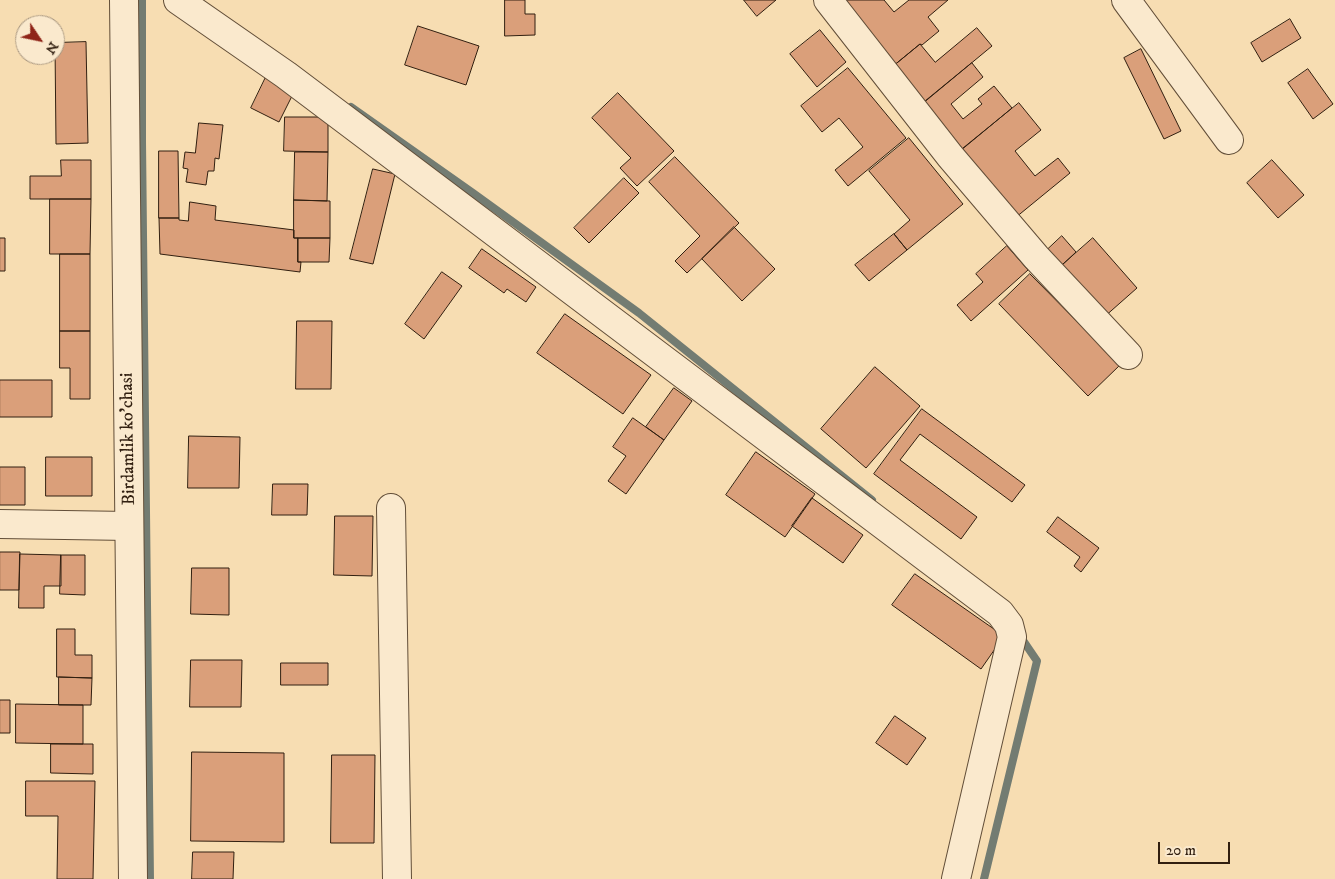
<!DOCTYPE html>
<style>
body{margin:0}
#map{position:relative;width:1335px;height:879px;overflow:hidden;background:#f7ddb2;font-family:"IM FELL DW Pica",serif}
canvas{display:block}
.north{position:absolute;left:15px;top:15px;width:50px;height:50px;box-sizing:border-box;background:#fae9cd;border:1px solid #aa9881;border-radius:50%;rotate:124deg;font-size:14px;font-weight:700;line-height:20px;text-align:center;color:#311f10}
.north::after{content:'';display:block;margin:auto;width:18px;height:22px;background:#8f2418;clip-path:polygon(50% 0,100% 100%,50% 72%,0 100%)}
.scale{position:absolute;left:1158px;top:842px;width:72px;height:22px;box-sizing:border-box;border:2px solid #311f10;border-top:0;padding-left:6px;font-size:15px;line-height:18px;white-space:nowrap;color:#311f10;-webkit-text-stroke:4px #fae9cd;paint-order:stroke}
</style>
<div id="map">
<canvas width="1335" height="879"></canvas>
<div class="north">N</div>
<div class="scale">20 m</div>
</div>
<script>
const c = document.querySelector('canvas').getContext('2d');
c.lineJoin = 'round';
function strokePath(path, color, width, dash) {
  c.strokeStyle = color;
  c.lineWidth = width;
  c.lineCap = dash ? 'butt' : 'round';
  c.setLineDash(dash || []);
  c.stroke(path);
}
function fillPath(path, color) {
  c.fillStyle = color;
  c.fill(path, 'evenodd');
}
function drawText(font, color, halo, rows, align = 'center') {
  c.font = font + ' "IM FELL DW Pica",serif';
  c.lineWidth = 4;
  c.setLineDash([]);
  c.textBaseline = 'middle';
  c.strokeStyle = halo;
  c.fillStyle = color;
  for (const [text, x, y, turn = 0] of rows) {
    c.save();
    c.translate(x, y);
    c.rotate((+turn || 0) * Math.PI / 180);
    c.textAlign = isNaN(turn) ? turn : align;
    if (halo) c.strokeText(text, 0, 0);
    c.fillText(text, 0, 0);
    c.restore();
  }
}
strokePath(new Path2D(`
 M142,0V142L150,879
 M351,107L473,193L639,313L872,500
 M984,879L1037,661L1020,636`), '#737c72', 8);
const building = new Path2D(`
 M505,0H525V14H535V35L505,36Z
 M744,0H776L757,16Z
 M843,0H884L894,12L909,0H948L928,17L939,31L922,45L920,44L892,67Z
 M1290,19L1301,38L1262,62L1251,43Z
 M418,26L479,46L466,85L405,65Z
 M977,28L992,46L922,104L892,67L920,44L935,62Z
 M820,30L846,62L817,87L790,54Z
 M86,42L88,143L56,144L55,43Z
 M1141,49L1181,131L1164,139L1124,58Z
 M972,63L983,77L951,104L963,119L982,104L978,99L994,86L1012,108L960,151L922,104Z
 M848,68L906,138L848,186L835,170L863,147L839,118L822,132L801,106Z
 M1308,69L1333,104L1313,119L1288,83Z
 M266,77L294,92L279,122L251,108Z
 M618,93L674,151L637,186L620,168L631,158L592,118Z
 M1019,103L1041,130L1015,151L1035,176L1058,158L1070,173L1015,218L960,151Z
 M285,117H328V152L284,151Z
 M199,123L223,125L219,159L215,158L214,171H208L206,185L186,182L188,169L183,168L185,152L195,153Z
 M909,138L963,204L907,250L894,234L910,220L869,171Z
 M159,151H178L179,218H159Z
 M295,152H328L327,201L294,200Z
 M675,157L739,223L687,273L675,261L700,236L649,182Z
 M61,160H91V199H30V176H61Z
 M1272,160L1304,195L1278,218L1247,183Z
 M373,169L395,174L373,264L350,259Z
 M624,178L639,193L589,243L574,228Z
 M50,199H91L90,254H50Z
 M294,200L330,201V238H294Z
 M190,202L216,206L215,220L294,230V238H298V262H301L300,272L160,254L159,218H179V220L188,221Z
 M734,227L775,269L742,301L702,259Z
 M894,234L907,250L869,281L855,265Z
 M1062,236L1076,252L1059,268L1045,252Z
 M0,238H5V271H0Z
 M298,238H330L329,262H298Z
 M1093,238L1137,288L1103,318L1059,268Z
 M1007,246L1028,270L971,321L957,305L983,282L976,274Z
 M482,249L536,287L526,302L507,289L504,293L469,268Z
 M60,254H90V331H60Z
 M442,272L462,286L424,339L405,324Z
 M1030,274L1120,365L1088,396L999,304Z
 M565,314L651,375L623,414L537,353Z
 M297,321H332L331,389H296Z
 M60,331H90V399H70V368H60Z
 M875,367L920,406L866,468L821,429Z
 M0,380H52V417H0Z
 M674,388L692,401L664,440L646,427Z
 M922,409L1025,485L1012,502L920,434L900,460L977,517L961,539L874,474Z
 M633,418L664,440L626,494L608,481L626,456L613,447Z
 M189,436L240,437L239,488H188Z
 M756,452L815,494L785,537L726,495Z
 M46,457H92V496H46Z
 M0,467H25V505H0Z
 M273,484H308L307,515H272Z
 M812,498L863,535L843,563L792,526Z
 M335,516H373L372,576L334,575Z
 M1058,517L1099,548L1081,572L1074,566L1080,557L1047,532Z
 M0,552H20L19,590H0Z
 M20,554L61,555V586H44V608H19Z
 M61,555H85V595L60,594Z
 M192,568H229V615L191,614Z
 M915,574L1004,636L981,669L892,605Z
 M57,629H75V655H92V678L57,677Z
 M191,660H242L241,707H190Z
 M281,663H328V685H281Z
 M59,677L92,678L91,705H59Z
 M0,700H10V733H0Z
 M16,704L83,705V744L16,743Z
 M895,716L926,738L907,765L876,743Z
 M51,744H93V774L51,773Z
 M192,752L284,753V842L191,841Z
 M332,755H375L374,843H331Z
 M26,781H95L93,879H57L58,816H26Z
 M193,852H234L233,879H192Z`);
fillPath(building, '#da9f7a');
strokePath(building, '#311f10', 1);
const minor = new Path2D(`
 M178,0L286,75L1000,613L1009,625L1012,637L956,879
 M828,0L950,156L1036,257L1128,355
 M1126,0L1229,140
 M391,508L397,879
 M0,524L129,526`);
const tertiary = new Path2D(`
 M124,0L133,879`);
strokePath(minor, '#624e38', 30);
strokePath(tertiary, '#624e38', 30);
strokePath(minor, '#fae9cd', 28);
strokePath(tertiary, '#fae9cd', 28);
drawText('18px', '#311f10', '#fae9cd', [
 ["Birdamlik ko'chasi",129,439,-91]
]);
</script>
